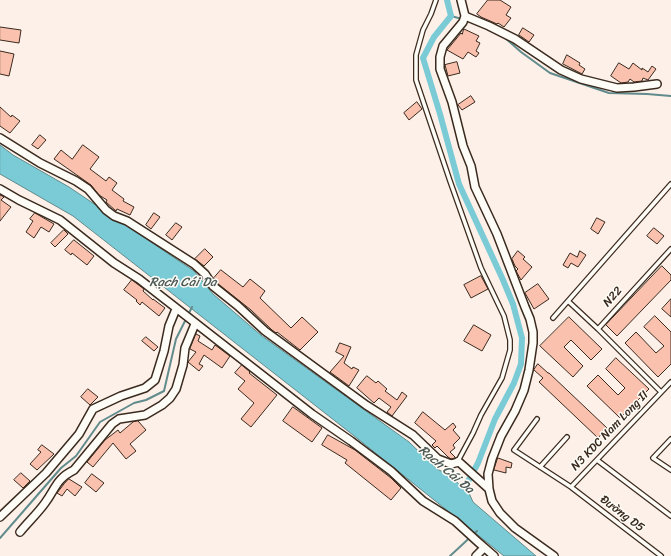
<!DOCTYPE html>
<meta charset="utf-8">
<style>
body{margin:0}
canvas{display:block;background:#fcf0e8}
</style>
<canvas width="671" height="556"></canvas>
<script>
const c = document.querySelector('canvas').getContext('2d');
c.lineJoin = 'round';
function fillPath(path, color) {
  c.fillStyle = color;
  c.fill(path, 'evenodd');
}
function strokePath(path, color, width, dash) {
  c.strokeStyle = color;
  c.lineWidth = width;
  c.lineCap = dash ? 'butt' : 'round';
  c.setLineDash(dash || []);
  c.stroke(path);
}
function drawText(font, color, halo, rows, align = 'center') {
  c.font = font + ' Sriracha,sans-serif';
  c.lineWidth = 3;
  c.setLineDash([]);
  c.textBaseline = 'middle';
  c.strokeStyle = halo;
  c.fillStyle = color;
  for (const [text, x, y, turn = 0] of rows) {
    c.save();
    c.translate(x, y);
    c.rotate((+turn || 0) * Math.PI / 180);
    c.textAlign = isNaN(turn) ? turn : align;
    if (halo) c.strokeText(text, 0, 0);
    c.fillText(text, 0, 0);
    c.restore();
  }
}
const water = new Path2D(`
 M0,145L13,155L69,187L194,271L213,294L262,336L409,442L437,469L449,475L469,493L473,502L536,556H504L353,435L73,216L0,174Z`);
fillPath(water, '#7bcbd6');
strokePath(water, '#618b8c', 1);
strokePath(new Path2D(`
 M451,16L462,19
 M504,37L521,52L550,73L609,93L647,94L671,96
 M0,538L61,468L76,456L100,422L134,403L146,400L164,391L176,339L192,307
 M450,556L477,531`), '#618b8c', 2);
strokePath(new Path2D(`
 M447,0L451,16L434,37L423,58L440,114L459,184L503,280L513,304L522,338L521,364L514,383L495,419L478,463L460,496`), '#7bcbd6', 6);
const building = new Path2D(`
 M488,0H500L511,7L506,15L511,18L504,27L498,23L497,24L481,17L477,14Z
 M0,27L21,30L19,43L0,40Z
 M523,28L534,35L529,42L519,35Z
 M464,29L479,36L476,41L480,43L476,51L479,53L476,57L468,52L463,59L447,50L461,33L462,34Z
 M0,51L14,54L9,76L0,74Z
 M567,55L580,63L579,65L585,69L582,74L563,64Z
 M457,62L460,73L448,76L445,65Z
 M619,63L629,69L633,63L642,70V68L648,72L652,66L656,69L648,80L643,78L642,81L634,82L630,79L628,82L621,83L611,76Z
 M471,96L475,102L462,110L458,105Z
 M417,102L422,109L409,120L404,113Z
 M0,107L11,117L12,115L20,121L10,133L0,126Z
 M40,135L46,140L38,149L32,145Z
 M83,145L99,157L90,169L106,181L109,177L117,183L112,190L124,199L123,201L134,207L130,215L117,209L116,211L106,202L107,200L99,195L91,185L54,159L61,150L72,159Z
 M0,195L4,197L1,200L11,207L0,221Z
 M35,213L54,224L49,232L41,227L34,238L26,232L33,221L30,219Z
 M154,213L160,217L151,229L146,225Z
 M597,218L605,222L598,234L591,229Z
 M176,223L182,227L172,240L166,235Z
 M654,228L664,236L657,244L647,236Z
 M64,230L68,234L55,247L51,243Z
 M74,240L94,256L87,265L72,253L71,255L65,250Z
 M205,249L213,257L204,266L195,259Z
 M518,251L525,257L523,259L532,267L521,280L516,271L518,269L515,266L512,259Z
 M580,251L586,255L578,267L571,263L568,268L563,265L570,253L577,257Z
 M662,266L671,275V280L617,336L606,325Z
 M221,270L243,287L250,279L265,291L260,298L291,328L302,317L318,332L300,350L277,332L276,333L272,330L251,310L217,283L214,278Z
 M481,276L488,289L471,298L464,285Z
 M132,280L144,289L143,291L153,300V299L165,308L159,316L142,302L140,305L136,301L137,300L124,290Z
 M538,284L549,299L534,309L525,293Z
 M671,299V317L662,309Z
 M655,316L671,332V364L658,377L625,343L636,332L656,353L664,346L644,327Z
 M569,317L602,349L591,360L571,340L564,347L583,366L573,377L540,346Z
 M474,325L491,335L482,351L464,341Z
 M196,334L200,336L198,341L212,350L215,345L230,356L222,368L204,355L199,364L203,366L199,371L188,362L196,352L190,349Z
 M146,337L158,347L154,351L142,341Z
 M340,343L351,347L344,363L352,369L353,367L359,370L349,386L330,372L344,356L336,352Z
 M616,358L649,389L620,418L587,386L598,375L618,395L625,388L606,369Z
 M538,364L548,373H549L607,428L598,438L539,382L543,378L534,370Z
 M242,365L250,372L249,373L277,395L251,427L241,419L254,403L238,389L245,381L235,373Z
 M367,376L376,383L378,381L387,389L385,391L397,400L402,392L407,396L392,416L387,412L391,407L379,398L374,403L357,388Z
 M88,389L98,397L90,405L81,397Z
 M293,407L322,428L312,442L283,421Z
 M423,412L445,430L453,423L456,427L453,430L460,438L453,445L455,448L450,452L455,457V458L451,459L448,457L437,446L435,448L432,445L436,441L415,423Z
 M138,421L146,430L130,444L136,451L126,459L113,443L93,467L87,462L105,440L118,430L120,433L133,422Z
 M328,435L355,450L391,478L401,488L391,500L345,463L347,460L322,445Z
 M42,445L54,454L37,470L30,464L41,452L38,450Z
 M498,458L512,463L511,468L506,467V473L494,470Z
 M21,473L30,481L23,488L14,480Z
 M92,474L104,483L96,492L85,483Z
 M69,479L82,487L75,496L67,489L62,496L57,493L64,484Z`);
fillPath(building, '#fac2ae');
strokePath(building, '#3b2a1e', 1);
const lane = new Path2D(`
 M436,0L431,14L423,30L416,55V80L450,181L481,268L504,316L510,340V350L502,378L481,415L473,433L459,459L457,460
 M568,301L598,329L671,249
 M553,318L671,184
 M598,329L661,392
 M537,419L514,450L571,487L671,382
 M671,439L653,458L671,470
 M597,460L671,516
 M540,467L567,437
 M571,487L661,556`);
const street = new Path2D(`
 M461,0L465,16L463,22L443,46L440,57V69L452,102L463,146L471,166L475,187L497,234L525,307L530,319L533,332V343L529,370L524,390L515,411L501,436L492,459L488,474L489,489L492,501L500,513L515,528L554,556
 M465,16L489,26L515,39L561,70L581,79L617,88L634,87L657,84
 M0,138L40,163L76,181L88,189L106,210L114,216L127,221L194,264L205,274L213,286L238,306L265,331L366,405L413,435L438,459L451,464L459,462L489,489
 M0,189L19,200L60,220L114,263L139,279L312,414L351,441L391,471L423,501L455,521L478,542L494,556
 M0,517L46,473L79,434L93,409L121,396L145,388L155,380L164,351L169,326L176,309
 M20,532C28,522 38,513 45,503C56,488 56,479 74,470L112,424L119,419L145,415L162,405L170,398L176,389L183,365L185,348L195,324
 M476,556L484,548`);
strokePath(lane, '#3b2a1e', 6);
strokePath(street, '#3b2a1e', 10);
strokePath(lane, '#fdfcf7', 3.5);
strokePath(street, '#fdfcf7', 7);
drawText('12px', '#3b2a1e', '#fdfcf7', [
 ["N22",613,297,-47],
 ["N3 KDC Nam Long II",610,431,-46],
 ["Đường D5",622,514,37]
]);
drawText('italic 13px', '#4e5a55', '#fdfcf7', [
 ["Rạch Cái Da",183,283],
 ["Rạch Cái Da",446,470,40]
]);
</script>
